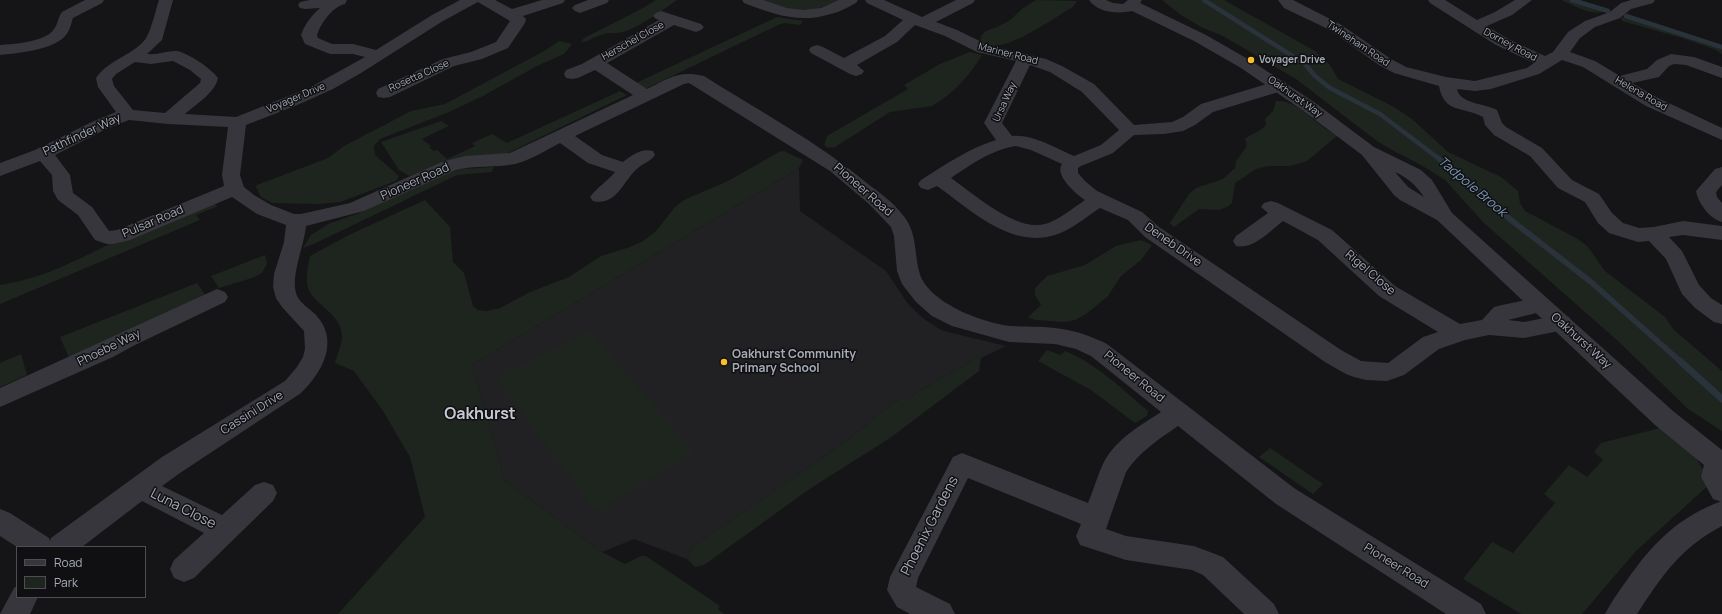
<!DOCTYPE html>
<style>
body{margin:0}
#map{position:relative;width:1722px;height:614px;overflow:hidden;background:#151517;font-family:Manrope,sans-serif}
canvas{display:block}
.legend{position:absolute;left:16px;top:546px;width:130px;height:52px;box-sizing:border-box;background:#101012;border:1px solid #4c4e54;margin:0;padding:5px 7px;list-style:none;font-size:12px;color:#a6abb8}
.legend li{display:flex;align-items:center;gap:8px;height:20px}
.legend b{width:20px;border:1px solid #4c4e54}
</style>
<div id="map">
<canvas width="1722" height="614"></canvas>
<ul class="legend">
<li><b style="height:5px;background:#36363c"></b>Road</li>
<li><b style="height:11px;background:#1d251e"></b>Park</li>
</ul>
</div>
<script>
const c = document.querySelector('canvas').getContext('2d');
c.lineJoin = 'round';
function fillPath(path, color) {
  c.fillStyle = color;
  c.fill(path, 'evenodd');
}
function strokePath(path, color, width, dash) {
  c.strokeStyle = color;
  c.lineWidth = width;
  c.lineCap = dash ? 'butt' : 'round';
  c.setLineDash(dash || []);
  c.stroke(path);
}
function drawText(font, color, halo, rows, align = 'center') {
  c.font = font + ' Manrope,sans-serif';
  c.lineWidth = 3;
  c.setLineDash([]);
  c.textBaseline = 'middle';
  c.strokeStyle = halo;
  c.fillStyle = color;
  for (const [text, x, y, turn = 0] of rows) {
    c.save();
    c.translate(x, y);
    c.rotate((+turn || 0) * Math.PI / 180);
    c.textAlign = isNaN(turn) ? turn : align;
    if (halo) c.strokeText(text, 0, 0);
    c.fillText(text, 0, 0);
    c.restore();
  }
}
fillPath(new Path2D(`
 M799,168L800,211L886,271L908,304L924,319L941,330L948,332L1006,346L981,358H976L908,398L895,401L844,443L693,546L687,559L634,539L602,552L505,481L472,365Z`), '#212124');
fillPath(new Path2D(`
 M656,0H677C663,10 638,28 623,32C615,34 608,32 601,35C593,37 589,42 581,42L584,38L643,8Z
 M761,0H842L814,10H794Z
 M1036,0L1077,1L1073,7C1052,19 1025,39 1001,45C995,47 985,45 981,41V36L986,31L997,27L1009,21L1022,9Z
 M1162,0H1224L1315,51L1330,65L1338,79L1394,107L1412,119L1448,152L1501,177L1518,191L1520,203L1525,211L1578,239L1588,247L1605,271L1665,317L1674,330L1722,371V431L1688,409L1618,341L1484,223L1445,180L1421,165L1392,150L1377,141L1296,79L1223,36L1203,28L1181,15Z
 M1561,0H1580L1607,8L1608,10C1593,18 1576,6 1561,0Z
 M1628,16L1639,18L1722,45V54L1714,49L1682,38L1622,21L1621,18Z
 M777,17L803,21L800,25L784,23L778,25L645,89L636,83Z
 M559,41L572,44L564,54L537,66L483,96L449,112L380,139L374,146L375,155L399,176L396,181L340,202L318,204L272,203L261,197L256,187L257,185L328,158L344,146L411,111L445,104L546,50Z
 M970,52L982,55C969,76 953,94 932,106L890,112L835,147L828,148L824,145L827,136L908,89L904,85L940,64Z
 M620,91L627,95L506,154L424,171L409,176L399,170L381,142L441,121L449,126L422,139L431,146L429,147L434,151L437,150L447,159L475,146L472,143L492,134L507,143Z
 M1276,101C1293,100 1306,114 1318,123C1324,128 1331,132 1337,136L1307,161L1290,166H1268L1256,169L1235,183L1232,203L1227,207L1219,210L1199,209L1174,227L1170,223L1189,194L1196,188L1223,179L1235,168L1236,161L1247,146L1245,139C1252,133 1259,133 1266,125L1265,119L1273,111Z
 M784,151L803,160L799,168L472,365L505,481L602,552L625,564L641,556H646L720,606L718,609L724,614H338L425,517L410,457L383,411L354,371L335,363C337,355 342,344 342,336C341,311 309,304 307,283C306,275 308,264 310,256L349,235L425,200L450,227L453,262L464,273L473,306L478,310L486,311L500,308L530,292L569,277L601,256L630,247L643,241L656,231L675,207L684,200L728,181L779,152Z
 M494,167L492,172L457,175L316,243L303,248L311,235L328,224L357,214L443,174L462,169Z
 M210,201L218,206L196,215L200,220L0,304V285C45,278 74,261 114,242C146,228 178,215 210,201Z
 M1141,240L1152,245L1141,260L1121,276L1108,296L1086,314L1075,320L1065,322L1035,320L1028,317L1041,305L1035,295V288L1047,276L1085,265L1116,246Z
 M265,255L267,264L262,273L252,278L219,288L211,276Z
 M197,283L207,298L70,360L60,337Z
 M589,331L694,452L596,512L497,379Z
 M1047,350L1061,355L1065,351C1097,364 1122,389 1148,411L1147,416L1135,423L1091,390L1038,361Z
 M21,354L27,375L0,387V363Z
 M976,358H981L979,371L890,438L811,488L704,565L695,567L687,559L693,546L844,443L895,401L908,398Z
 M1660,428L1693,453L1711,483L1636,551L1582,614H1521L1463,579L1492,542L1513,553L1555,503L1544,494L1569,465L1587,477L1603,460L1594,452L1601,443Z
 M1270,448L1323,484L1313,494L1259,457Z`), '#1d251e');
strokePath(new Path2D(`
 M1204,0L1305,64L1315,76L1330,88L1380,114L1442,161
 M1572,0L1608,11
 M1626,16L1722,47`), '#2a333c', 4.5);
strokePath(new Path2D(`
 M1440,160L1465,179L1511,220L1591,282L1681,362`), '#2a333c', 5.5);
strokePath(new Path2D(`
 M1680,361L1722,399`), '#2a333c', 7);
fillPath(new Path2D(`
 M85,0H104L102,3L73,18C71,24 70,30 66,35C54,50 18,53 0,55V45C14,44 46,42 54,29C58,24 58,17 62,12Z
 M159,0H173L162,40L147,54C157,55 167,51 176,51C187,52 212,69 218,78C215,93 196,104 185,114L236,117L309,88L365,57L353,54H330L305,44L301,35C305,24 311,16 320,8L305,9L300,8L298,5L300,2L310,0H347L345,4C332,7 321,23 317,35L318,38L332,44H353L376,50L432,15L460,0H495L512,9L542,0H565L563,3L523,16L526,19L525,23L508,48L482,59L454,66L390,97L384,98L378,97L376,93L378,89L443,59L471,52L496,42L510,21L478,2L443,21L361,73L333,89L295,106L246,125L240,175L244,187L254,195L271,205L294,214H301L350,203L442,162L465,156L510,153L633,95L595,70L578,78L572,79L566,78L564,74L566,70L582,64L659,20L656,19L653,16L656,13L661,11L701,24L704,27L701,30L696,32L674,25L607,63L647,89C669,78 679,70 704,76C759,111 818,142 868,184C880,193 893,202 902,214C917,231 914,250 919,271C922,285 936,297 948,304C963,314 992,324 1010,326C1025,327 1041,326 1055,328C1074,330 1091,336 1107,344L1294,488L1481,604L1486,614H1446L1276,504L1178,426C1159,439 1139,452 1126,472L1106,529L1126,536L1194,546L1223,557L1274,604L1279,614H1244L1203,575L1192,570L1126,560L1080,545L1076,536L1081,524L968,478L918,578L916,587L950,604L955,614H910L897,607L887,590L890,577L953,457L962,453L1088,503C1094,489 1098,473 1105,460C1118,438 1141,425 1161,412L1091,356L1076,349L1055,344L1009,342L952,326L932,316L916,302L902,284L897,271L894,236L891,227L869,204L830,171L689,83L684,84L575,136L602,155L623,162C632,155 641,148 653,151L655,155C651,161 644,163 638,168C624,179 617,207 593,201L590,197C597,187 608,181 615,172L588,163L560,143C546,150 531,160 515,164C495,168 475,165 456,170L364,211L306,226C304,246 291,275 296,293C298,302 310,309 316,315C340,341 322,373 301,393L180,473L162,486L222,515L255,485L264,482L273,485L277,493L273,501L194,578L184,582L174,578L170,569L174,560L204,533L142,501L82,547H17L0,536V509L10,513L49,538L50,541L51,538L162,457L285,381L297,367L303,357L305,349L304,331L282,307L276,298L273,287L274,274L284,242L286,225L257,214L232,197L130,240L113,244H107L95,240L78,215L58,200L53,191L52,175L40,161L0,176V163L35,150L94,121L116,112L98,87L96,78C109,59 136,54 146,38C151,31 156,9 159,0ZM173,61L190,70L201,79L200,83L165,113L133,110L114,86L112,79L116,74L135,62L151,64ZM129,120L168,124L228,127L222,175L224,186L117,230L109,231L92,207L73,193L70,175L55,155L106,129Z
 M588,0H609L607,3L580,13L575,11L572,8L575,5Z
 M742,0H763L787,8L803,10L821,8L839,0H858L856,3C848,7 840,12 831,14C798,24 774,14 744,3Z
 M865,0H884L922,17L956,0H975L973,3L936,22L957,30L988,45L1046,59L1062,66L1094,84L1134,125L1172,122L1183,117L1201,104L1273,82L1279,81L1285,82L1287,86L1285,90L1213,112L1195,125L1183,131L1164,134L1134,135L1113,153L1081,166L1078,168V173L1085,181L1097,191L1142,212L1159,227L1341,350L1361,361L1388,363L1423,337L1438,332L1379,296L1318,240L1283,221C1270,231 1253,250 1236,246L1233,241L1236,236L1268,213L1261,207L1264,203L1271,201L1278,203L1332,230L1395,286L1460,324L1482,320L1494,307L1502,305L1541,297L1549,300L1552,305L1549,310L1508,320L1524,322L1561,315L1569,317L1572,323L1569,329L1524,338L1489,335L1465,340L1439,349L1404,375L1387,381L1366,380L1354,377L1346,374L1325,362L1145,237L1128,220L1100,208C1086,217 1071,230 1055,235C1011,249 971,210 937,186L928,190L921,188L918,184L921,180C945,165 969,148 996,140L984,123L1016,61L977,52L945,36L915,25L897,42L857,65L864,71L862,74L856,76L850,74L811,53L809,50L811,47L817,45L823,47L844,58L885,36L903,20L867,3ZM1030,65L1050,72L1082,92L1119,130L1101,145L1074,156C1055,148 1033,134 1012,136L1002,123ZM1016,146L1031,150L1062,164C1054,175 1076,194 1085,200C1073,208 1059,220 1045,224C1016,232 974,194 951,178C970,165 993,149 1016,146Z
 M1278,0H1293L1340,24L1391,59L1406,67L1446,77L1475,81L1527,68L1534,63L1496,45L1430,3L1428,0H1445L1477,20L1495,12L1515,0H1532L1512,15L1487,26L1508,39L1545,56L1553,52L1568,32L1585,21L1610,12L1621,3L1631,0H1655L1653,3L1631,9L1620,18L1595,27L1580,38L1570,52L1595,61L1620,76L1647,69L1657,60L1671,54L1694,57L1722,67V78L1686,65L1674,64L1669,66L1659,77L1632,83L1658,98L1722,128V140L1646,106L1583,67L1562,60L1539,74L1491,89L1475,91L1457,89C1460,104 1484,103 1497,110L1502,123L1506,127L1542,148L1572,180L1599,194L1612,213L1623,223L1639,228L1654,227L1683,221L1722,226V240L1683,235L1669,237L1682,251L1699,285L1711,298L1722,305V324L1714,322L1695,308L1682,294L1666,259L1649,241L1638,242L1609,233L1598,223L1585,202L1558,188L1530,156L1494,135L1485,125L1483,117C1463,106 1444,114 1439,86L1394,73L1379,65L1330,30L1284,8Z
 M1722,167V185L1716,192L1717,197L1722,203V222C1710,219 1698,203 1696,191L1715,169Z
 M217,289L225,292L228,297L225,302L133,346L113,357L0,407V388Z
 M1722,501V526C1680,548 1662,576 1637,614H1605C1611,602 1619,591 1627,580C1653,543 1678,517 1722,501Z
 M17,586V597H38L30,614H0L14,588Z`), '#36363c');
fillPath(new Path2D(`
 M1089,0H1106L1113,3L1123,4L1128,0H1142L1140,3L1206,35L1253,62L1314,102L1374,147L1421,170L1432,180L1452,213L1673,411L1722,450V502L1713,499L1701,477L1704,465L1655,425L1437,220L1400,200L1394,195L1362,155L1302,110L1241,68L1194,41L1132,11C1118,14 1098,13 1089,0ZM1395,172C1408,178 1416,185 1424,197L1408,187Z`), '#36363c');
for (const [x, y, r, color] of [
 [1251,60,4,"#fbbf29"],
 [724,362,4,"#fbbf29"]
]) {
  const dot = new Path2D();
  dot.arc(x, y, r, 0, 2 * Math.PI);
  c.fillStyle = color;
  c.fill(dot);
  strokePath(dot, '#101012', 1.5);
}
drawText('10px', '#a6abb8', '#101012', [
 ["Herschel Close",633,41,-29],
 ["Twineham Road",1358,44,34],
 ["Dorney Road",1510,45,28],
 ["Mariner Road",1008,54,14],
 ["Rosetta Close",419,76,-24],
 ["Helena Road",1641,94,30],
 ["Oakhurst Way",1295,97,35],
 ["Voyager Drive",296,98,-23],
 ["Ursa Way",1005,102,-65]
]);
drawText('bold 10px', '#a6abb8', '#101012', [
 ["Voyager Drive",1259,60]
], 'left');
drawText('12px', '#a6abb8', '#101012', [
 ["Pathfinder Way",82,135,-25],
 ["Pioneer Road",415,182,-24],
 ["Pioneer Road",863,190,41],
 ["Pulsar Road",153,222,-23],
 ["Deneb Drive",1173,245,35],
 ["Rigel Close",1370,273,41],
 ["Oakhurst Way",1581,341,42],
 ["Phoebe Way",109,348,-26],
 ["Pioneer Road",1134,377,39],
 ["Cassini Drive",252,413,-32],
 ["Pioneer Road",1396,566,32]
]);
drawText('bold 12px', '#a6abb8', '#101012', [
 ["Oakhurst Community",732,355],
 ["Primary School",732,369]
], 'left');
drawText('italic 13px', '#7b97b5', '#101012', [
 ["Tadpole Brook",1472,187,40]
]);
drawText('14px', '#a6abb8', '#101012', [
 ["Luna Close",183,509,27],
 ["Phoenix Gardens",930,526,-63]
]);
drawText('bold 16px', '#c7cad4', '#101012', [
 ["Oakhurst",480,415]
]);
</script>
